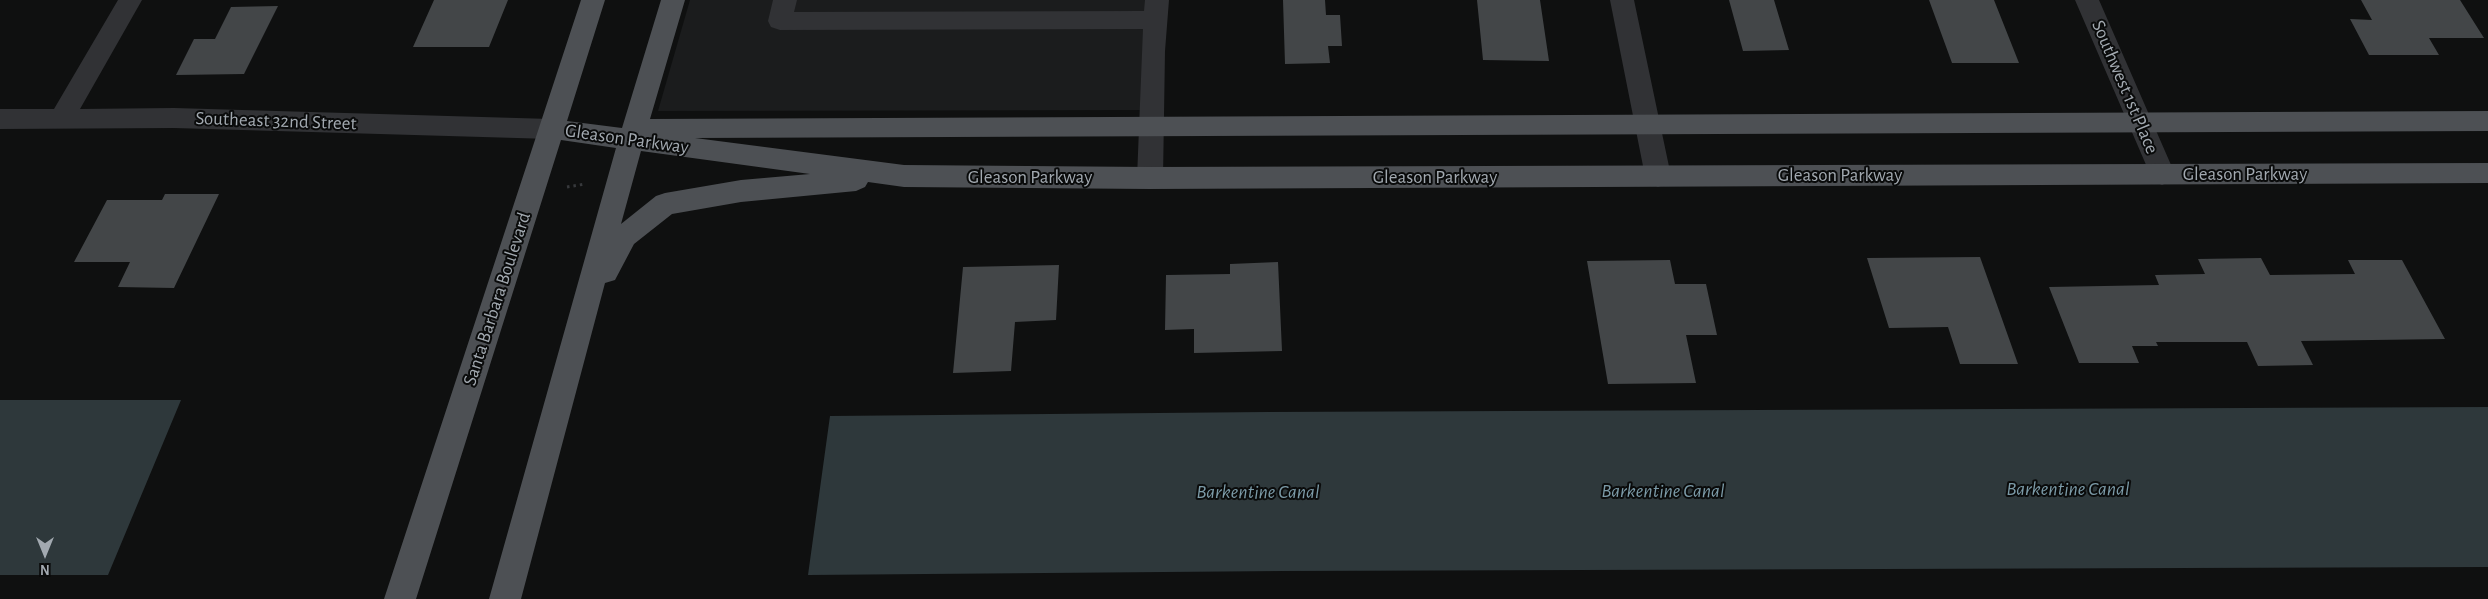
<!DOCTYPE html>
<style>
body{margin:0}
#map{position:relative;width:2488px;height:599px;overflow:hidden;background:#0f1010;font-family:"Alegreya Sans",sans-serif}
canvas{display:block}
.north{position:absolute;left:20px;top:529px;width:50px;height:50px;-webkit-text-stroke:4px #0a0b0b;paint-order:stroke;rotate:180deg;font-size:14px;font-weight:700;line-height:20px;text-align:center;color:#a2a9b0}
.north::after{content:'';display:block;margin:auto;width:18px;height:22px;background:#a2a9b0;clip-path:polygon(50% 0,100% 100%,50% 72%,0 100%)}
</style>
<div id="map">
<canvas width="2488" height="599"></canvas>
<div class="north">N</div>
</div>
<script>
const c = document.querySelector('canvas').getContext('2d');
c.lineJoin = 'round';
function fillPath(path, color) {
  c.fillStyle = color;
  c.fill(path, 'evenodd');
}
function strokePath(path, color, width, dash) {
  c.strokeStyle = color;
  c.lineWidth = width;
  c.lineCap = dash ? 'butt' : 'round';
  c.setLineDash(dash || []);
  c.stroke(path);
}
function drawText(font, color, halo, rows, align = 'center') {
  c.font = font + ' "Alegreya Sans",sans-serif';
  c.lineWidth = 4;
  c.setLineDash([]);
  c.textBaseline = 'middle';
  c.strokeStyle = halo;
  c.fillStyle = color;
  for (const [text, x, y, turn = 0] of rows) {
    c.save();
    c.translate(x, y);
    c.rotate((+turn || 0) * Math.PI / 180);
    c.textAlign = isNaN(turn) ? turn : align;
    if (halo) c.strokeText(text, 0, 0);
    c.fillText(text, 0, 0);
    c.restore();
  }
}
fillPath(new Path2D(`
 M690,0H1157L1153,110L658,111Z`), '#1b1c1d');
fillPath(new Path2D(`
 M0,400H181L108,575H0Z
 M2488,407V567L1283,571L808,575L830,416L1267,412Z`), '#2e383b');
fillPath(new Path2D(`
 M434,0H508L489,47H413Z
 M1283,0H1325L1326,15H1340L1342,46H1328L1330,63L1285,64Z
 M1477,0H1540L1549,61L1483,60Z
 M1729,0H1774L1789,50L1743,51Z
 M1929,0H1994L2019,63H1952Z
 M2361,0H2460L2484,38H2429L2439,55H2369L2350,19L2372,20Z
 M278,6L244,74L176,75L194,39H215L231,7Z
 M165,194H219L174,288L118,287L130,262H74L107,200H162Z
 M1980,257L2018,364H1960L1948,327L1889,328L1867,258Z
 M2261,258L2270,275L2355,274L2348,260H2402L2445,339L2301,341L2313,365L2258,366L2247,342H2156L2158,346H2132L2139,363H2079L2049,287L2159,285L2155,275L2205,274L2198,259Z
 M1670,260L1675,284H1706L1717,335H1686L1696,383L1608,384L1587,261Z
 M1278,262L1282,351L1194,353V329L1165,330L1166,275L1230,274V264Z
 M1059,265L1056,320L1015,322L1011,371L953,373L963,267Z`), '#434648');
strokePath(new Path2D(`
 M567,187L585,184`), '#37393c', 3, [2.5, 4]);
fillPath(new Path2D(`
 M118,0H142L80,109L174,108L551,119L560,122L564,129L560,136L551,139L174,128L0,129V109H54Z
 M773,0H797L794,12L1144,11L1145,0H1169L1165,51L1163,178L1159,185L1150,189L1141,185L1137,178L1143,29L780,30L771,27L768,21Z
 M1610,0H1634L1671,176L1667,183L1658,187L1649,183L1645,176Z
 M2075,0H2099L2175,174L2171,181L2162,185L2153,181Z`), '#313235');
fillPath(new Path2D(`
 M581,0H605L567,121L622,128L661,0H685L650,119L2488,111V131L695,138L904,165L1150,167L2488,163V183L1150,189L904,187L868,182L865,187L856,191L741,202L672,214L634,244L615,280L605,283L521,599H489L616,148L561,140L416,599H384ZM641,151L810,174L741,180L665,193L656,196L621,224Z`), '#4d5054');
drawText('19px', '#a2a9b0', '#0a0b0b', [
 ["Southwest 1st Place",2125,87,67],
 ["Southeast 32nd Street",276,121,2],
 ["Gleason Parkway",627,139,8],
 ["Gleason Parkway",2245,174],
 ["Gleason Parkway",1840,175],
 ["Gleason Parkway",1030,177],
 ["Gleason Parkway",1435,177],
 ["Santa Barbara Boulevard",497,299,-72]
]);
drawText('italic 20px', '#7c9ba8', '#0a0b0b', [
 ["Barkentine Canal",2068,489],
 ["Barkentine Canal",1663,491],
 ["Barkentine Canal",1258,492]
]);
</script>
